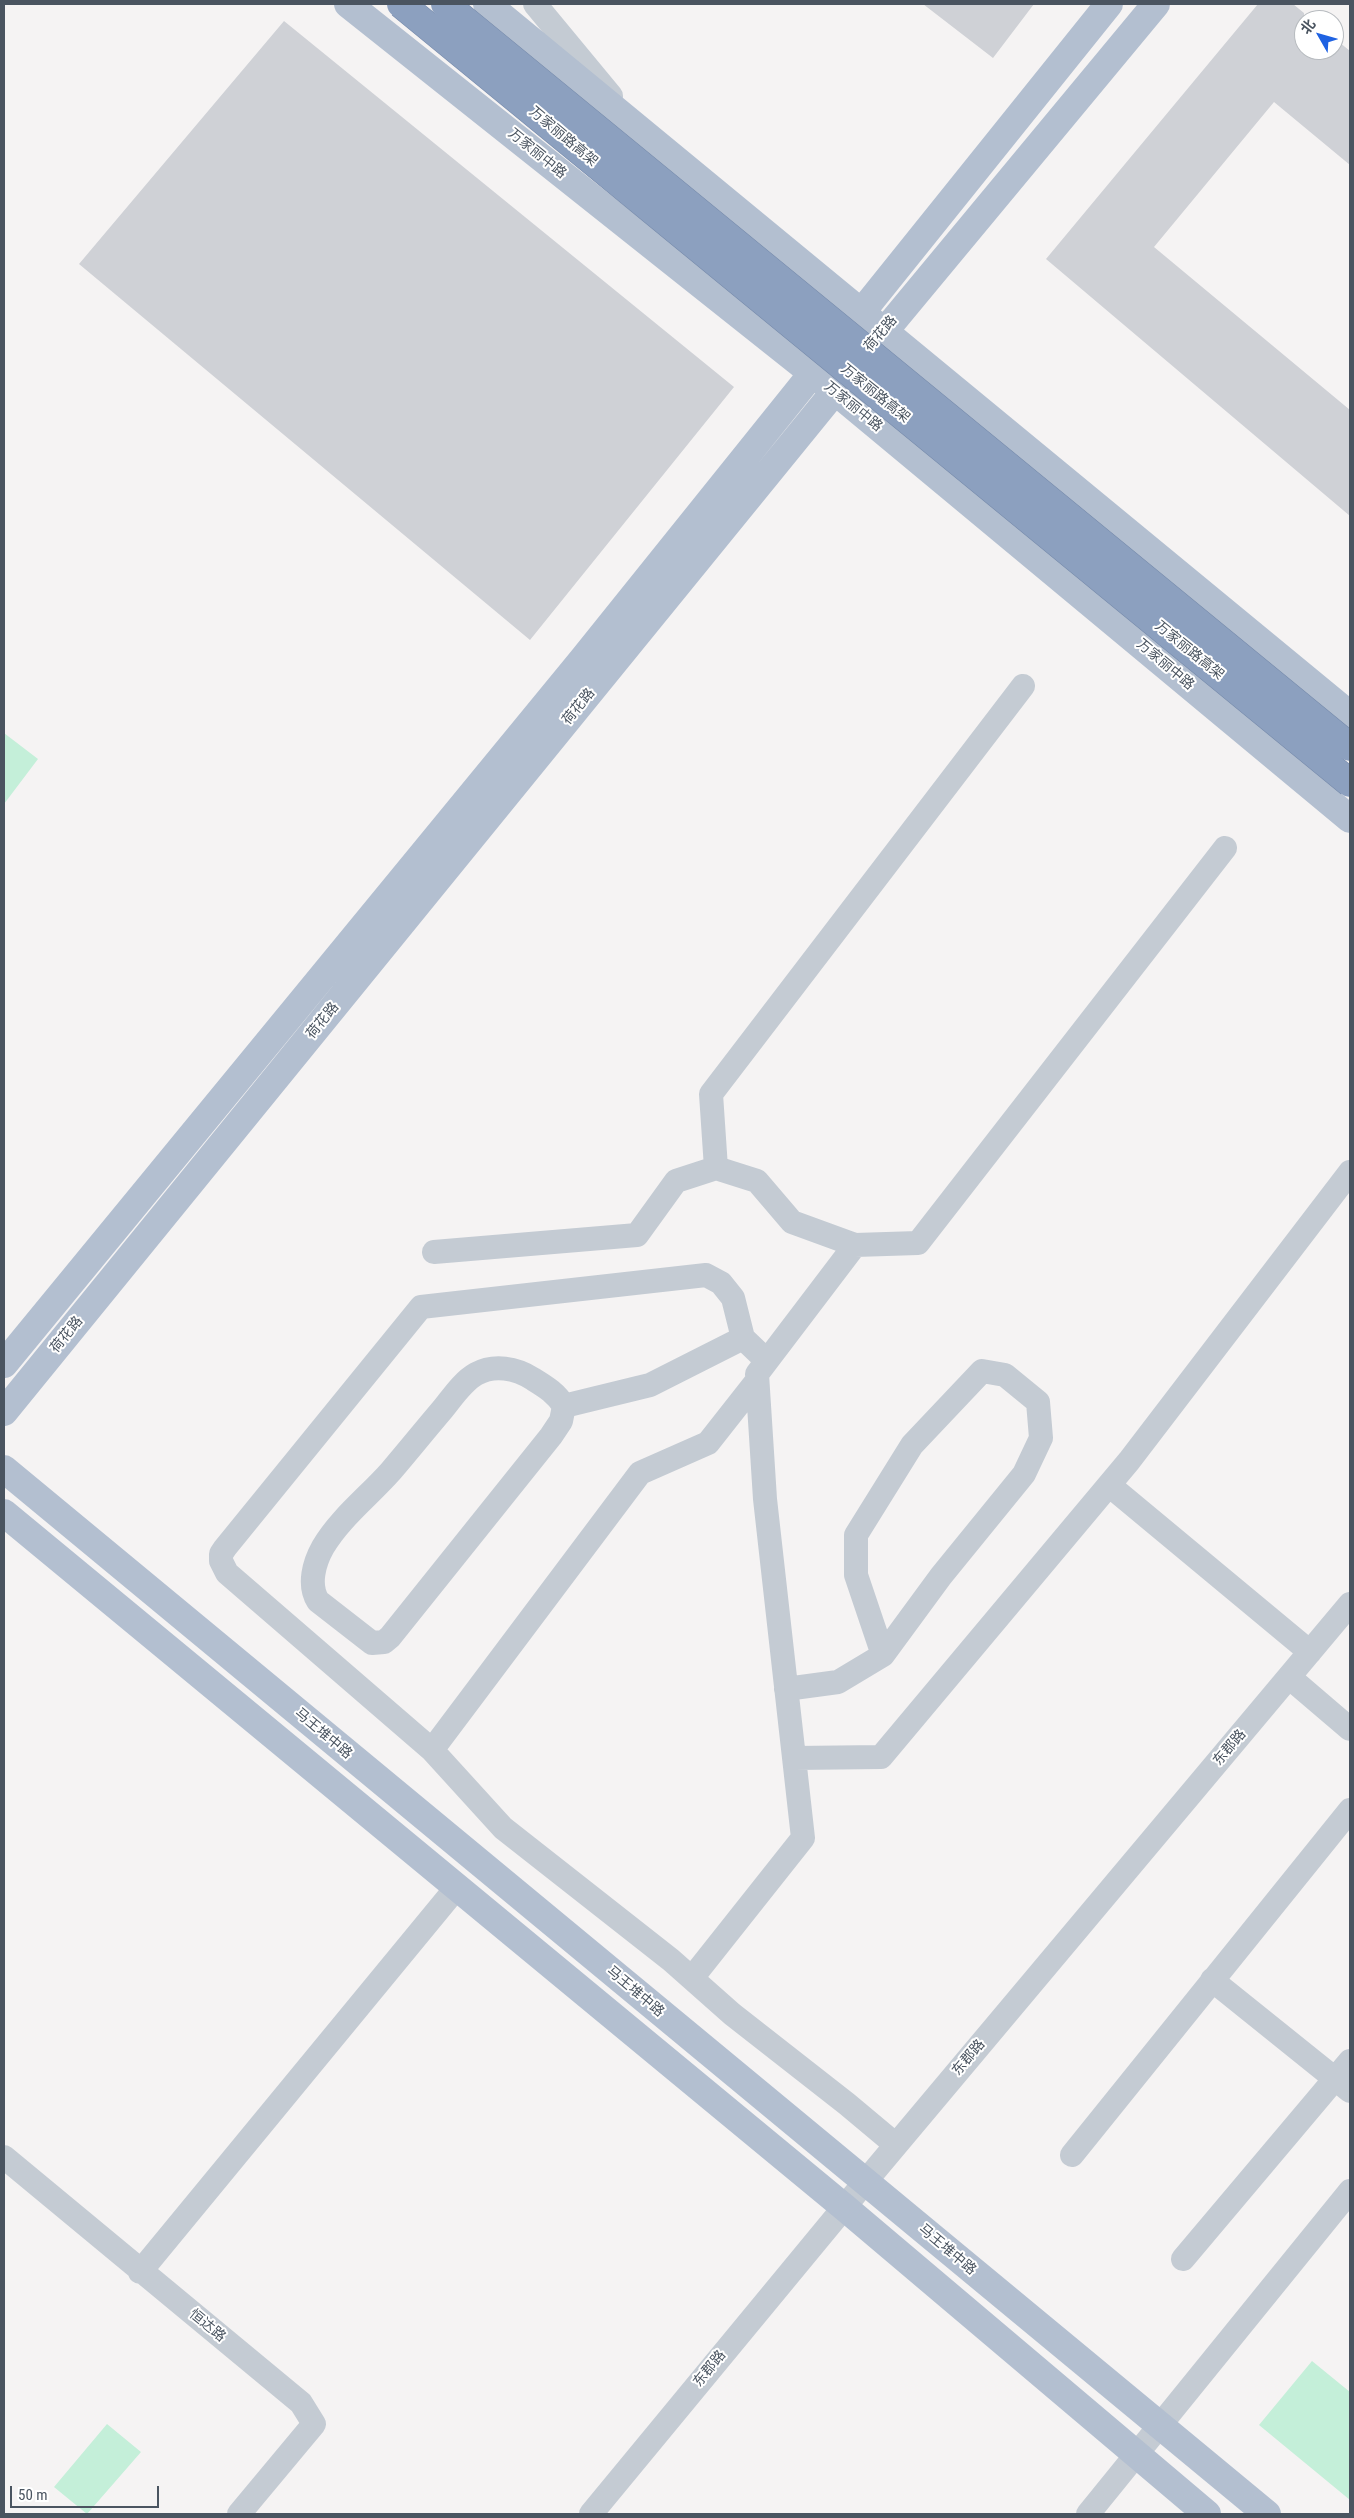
<!DOCTYPE html>
<meta charset="utf-8">
<style>
body{margin:0}
#map{position:relative;width:1354px;height:2518px;overflow:hidden;background:#f5f3f3;font-family:"Roboto Condensed","Noto Sans SC",sans-serif}
canvas{display:block}
.frame{position:absolute;inset:0;border:5px solid #4a5460;pointer-events:none}
.north{position:absolute;left:1294px;top:10px;width:50px;height:50px;box-sizing:border-box;background:#fff;border:1px solid #b7bbbf;border-radius:50%;rotate:308deg;font-size:14px;font-weight:700;line-height:20px;text-align:center;color:#4a5460}
.north::after{content:'';display:block;margin:auto;width:18px;height:22px;background:#1f62e2;clip-path:polygon(50% 0,100% 100%,50% 72%,0 100%)}
.scale{position:absolute;left:10px;top:2486px;width:149px;height:22px;box-sizing:border-box;border:2px solid #4a5460;border-top:0;padding-left:6px;font-size:15px;line-height:18px;white-space:nowrap;color:#4a5460;-webkit-text-stroke:4px #fff;paint-order:stroke}
</style>
<div id="map">
<canvas width="1354" height="2518"></canvas>
<div class="frame"></div>
<div class="north">北</div>
<div class="scale">50 m</div>
</div>
<script>
const c = document.querySelector('canvas').getContext('2d');
c.lineJoin = 'round';
function fillPath(path, color) {
  c.fillStyle = color;
  c.fill(path, 'evenodd');
}
function strokePath(path, color, width, dash) {
  c.strokeStyle = color;
  c.lineWidth = width;
  c.lineCap = dash ? 'butt' : 'round';
  c.setLineDash(dash || []);
  c.stroke(path);
}
function drawText(font, color, halo, rows, align = 'center') {
  c.font = font + ' "Roboto Condensed","Noto Sans SC",sans-serif';
  c.lineWidth = 4;
  c.setLineDash([]);
  c.textBaseline = 'middle';
  c.strokeStyle = halo;
  c.fillStyle = color;
  for (const [text, x, y, turn = 0] of rows) {
    c.save();
    c.translate(x, y);
    c.rotate((+turn || 0) * Math.PI / 180);
    c.textAlign = isNaN(turn) ? turn : align;
    if (halo) c.strokeText(text, 0, 0);
    c.fillText(text, 0, 0);
    c.restore();
  }
}
fillPath(new Path2D(`
 M4,733L38,759L4,804Z
 M1312,2361L1350,2392V2500L1259,2425Z
 M107,2424L141,2452L87,2514L54,2487Z`), '#c4efd9');
fillPath(new Path2D(`
 M923,4H1034L993,58Z
 M1258,4H1293L1304,13V50H1334V38L1350,51V165L1274,102L1154,247L1350,410V516L1046,259Z
 M284,21L734,387L530,640L79,264Z`), '#cfd1d6');
strokePath(new Path2D(`
 M535,4L611,96
 M716,1168L711,1094L1023,686
 M434,1252L637,1235L676,1181L716,1168L757,1181L792,1222L855,1245
 M766,1360L743,1338L733,1298L721,1283L706,1275L421,1307L225,1548L221,1554V1561L227,1573L432,1750L503,1828L671,1960L732,2014L847,2104L896,2145
 M564,1406C556,1393 546,1387 533,1379C516,1368 494,1364 476,1374C462,1382 452,1398 442,1410C425,1430 408,1451 391,1471C369,1496 340,1518 323,1547C314,1563 308,1585 318,1601L372,1643L384,1642L390,1637L551,1436L561,1421L564,1406L650,1385L743,1338
 M1109,1485L1310,1652
 M1289,1677L1350,1729
 M786,1689L838,1682L883,1655L941,1576L1024,1474L1041,1438L1038,1402L1005,1375L982,1371L912,1445L856,1535V1575L883,1655
 M432,1750L640,1473L708,1443L756,1382
 M795,1758L881,1757L1129,1461L1350,1172
 M692,1978L803,1838L765,1499L757,1374L855,1245L918,1243L1225,848
 M1212,1980L1350,2091
 M1072,2155L1350,1810
 M4,2157L301,2403L314,2424L239,2514
 M1183,2259L1350,2061
 M140,2272L457,1887
 M591,2514L865,2182L1350,1604
 M1088,2514L1350,2191`), '#c4cbd3', 24);
strokePath(new Path2D(`
 M348,4L835,391L1350,819
 M487,4L1350,715
 M4,1364L583,659L1109,4
 M4,1412L835,391L1156,4
 M4,1469L1267,2514
 M4,1513L844,2207L1207,2514`), '#b3bfd0', 28);
const highwayBridge = new Path2D(`
 M401,4L1350,783
 M445,4L1350,747`);
strokePath(highwayBridge, '#778bab', 29, []);
strokePath(highwayBridge, '#8ca0bf', 28);
drawText('14px', '#4a5460', '#fff', [
 ["万家丽路高架",563,137,40],
 ["万家丽中路",537,154,39],
 ["荷花路",881,334,-50],
 ["万家丽路高架",875,394,39],
 ["万家丽中路",853,407,39],
 ["万家丽路高架",1189,651,39],
 ["万家丽中路",1165,665,40],
 ["荷花路",579,707,-51],
 ["荷花路",323,1021,-51],
 ["荷花路",67,1335,-51],
 ["马王堆中路",323,1734,40],
 ["东郡路",1230,1748,-50],
 ["马王堆中路",635,1992,40],
 ["东郡路",969,2058,-50],
 ["马王堆中路",947,2250,40],
 ["恒达路",207,2326,39],
 ["东郡路",710,2369,-51]
]);
</script>
